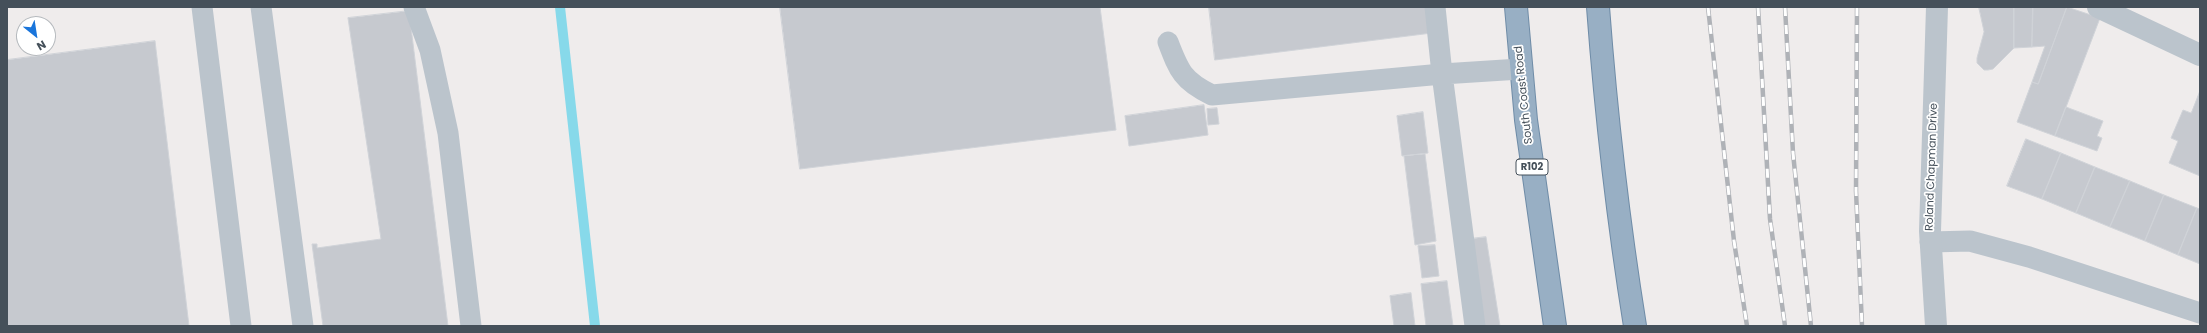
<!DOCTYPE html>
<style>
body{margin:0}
#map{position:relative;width:2207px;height:333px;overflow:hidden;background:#efecec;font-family:Poppins,sans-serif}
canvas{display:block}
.frame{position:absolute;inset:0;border:8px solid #45505a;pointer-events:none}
.north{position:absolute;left:16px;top:16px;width:40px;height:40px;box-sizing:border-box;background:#fff;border:1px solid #b5b9bd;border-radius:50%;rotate:150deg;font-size:11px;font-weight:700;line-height:16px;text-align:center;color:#45505a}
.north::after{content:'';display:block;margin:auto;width:14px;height:18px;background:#1a75db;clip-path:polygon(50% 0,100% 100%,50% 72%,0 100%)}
</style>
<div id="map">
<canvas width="2207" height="333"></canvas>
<div class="frame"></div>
<div class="north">N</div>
</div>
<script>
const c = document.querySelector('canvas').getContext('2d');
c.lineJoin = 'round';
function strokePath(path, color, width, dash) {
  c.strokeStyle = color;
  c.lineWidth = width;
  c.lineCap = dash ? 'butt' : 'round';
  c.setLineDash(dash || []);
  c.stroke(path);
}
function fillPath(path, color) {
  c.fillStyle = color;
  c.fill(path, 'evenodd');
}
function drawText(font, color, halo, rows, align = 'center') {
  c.font = font + ' Poppins,sans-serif';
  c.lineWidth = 3.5;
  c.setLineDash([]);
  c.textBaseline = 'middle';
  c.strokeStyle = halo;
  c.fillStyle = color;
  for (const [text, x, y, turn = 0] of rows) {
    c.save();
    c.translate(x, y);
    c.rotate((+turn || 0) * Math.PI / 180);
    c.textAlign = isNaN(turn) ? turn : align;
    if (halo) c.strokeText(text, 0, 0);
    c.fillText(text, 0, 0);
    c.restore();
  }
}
strokePath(new Path2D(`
 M560,7L595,326`), '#87d9ea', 10);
const building = new Path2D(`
 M780,7H1100L1116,130L800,169Z
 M1209,7H1429L1432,33L1215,60Z
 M1979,7H2014V48L1993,69L1988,70H1984L1977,63V58L1984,32Z
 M2014,7H2033L2032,47L2014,48Z
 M2033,7H2067L2038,84L2032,82L2045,46L2032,47Z
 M2067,7L2100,18L2055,136L2017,122L2032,82L2038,84Z
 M409,11L448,326H323L312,244H317V248L381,239L348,18Z
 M155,41L189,326H7V60Z
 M2200,91V176L2169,163L2178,141L2171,138L2183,110L2191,113Z
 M1204,105L1208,135L1129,146L1125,116Z
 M2066,107L2103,121L2097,136L2102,138L2097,151L2055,136Z
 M1217,108L1219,124L1208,125L1207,109Z
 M1423,112L1428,153L1402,156L1397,116Z
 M2026,139L2061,153L2042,199L2007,186Z
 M2061,153L2095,167L2076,213L2042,199Z
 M1425,154L1436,241L1415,245L1404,156Z
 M2095,167L2130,181L2110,227L2076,213Z
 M2130,181L2164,195L2145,241L2110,227Z
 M2164,195L2197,208L2178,255L2145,241Z
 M2197,208L2200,209V264L2178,255Z
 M1486,237L1500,326H1475L1462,240Z
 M1435,245L1439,276L1422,278L1418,246Z
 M1447,281L1453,326H1426L1421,284Z
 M1411,293L1415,326H1394L1390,296Z`);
fillPath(building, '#c6c9cf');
strokePath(building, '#d0d3d8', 1);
const trunk = new Path2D(`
 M1516,7L1526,120L1555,326
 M1598,7C1606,114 1618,220 1635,326`);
strokePath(trunk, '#6f8ca7', 24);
strokePath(new Path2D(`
 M202,7L241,326
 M261,7L303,326
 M414,7L430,50L448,133L471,326
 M1435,7L1442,74L1475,326
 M1168,42C1179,71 1183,81 1212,95L1442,74L1520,69
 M1930,242L1970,241L2029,257L2200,313`), '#bbc4cc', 21);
strokePath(new Path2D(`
 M2098,7L2200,55`), '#bbc4cc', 22);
strokePath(new Path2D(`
 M1936,326L1930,231L1937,7`), '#bbc4cc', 22);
strokePath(trunk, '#98afc4', 22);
const rail = new Path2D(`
 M1708,7L1734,241L1747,326
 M1758,7L1770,219L1785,326
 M1785,7L1793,153L1811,326
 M1857,7L1856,191L1862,326`);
strokePath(rail, '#afb2b7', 4.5);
strokePath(rail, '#fff', 3, [9]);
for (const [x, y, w] of [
 [1532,167,32]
]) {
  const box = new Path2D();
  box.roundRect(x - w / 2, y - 8, w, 16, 3);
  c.fillStyle = '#fff';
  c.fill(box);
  strokePath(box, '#45505a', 1);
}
drawText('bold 10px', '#45505a', null, [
 ["R102",1532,167]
]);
drawText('11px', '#45505a', '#fff', [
 ["South Coast Road",1524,95,-96],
 ["Roland Chapman Drive",1932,167,-88]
]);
</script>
